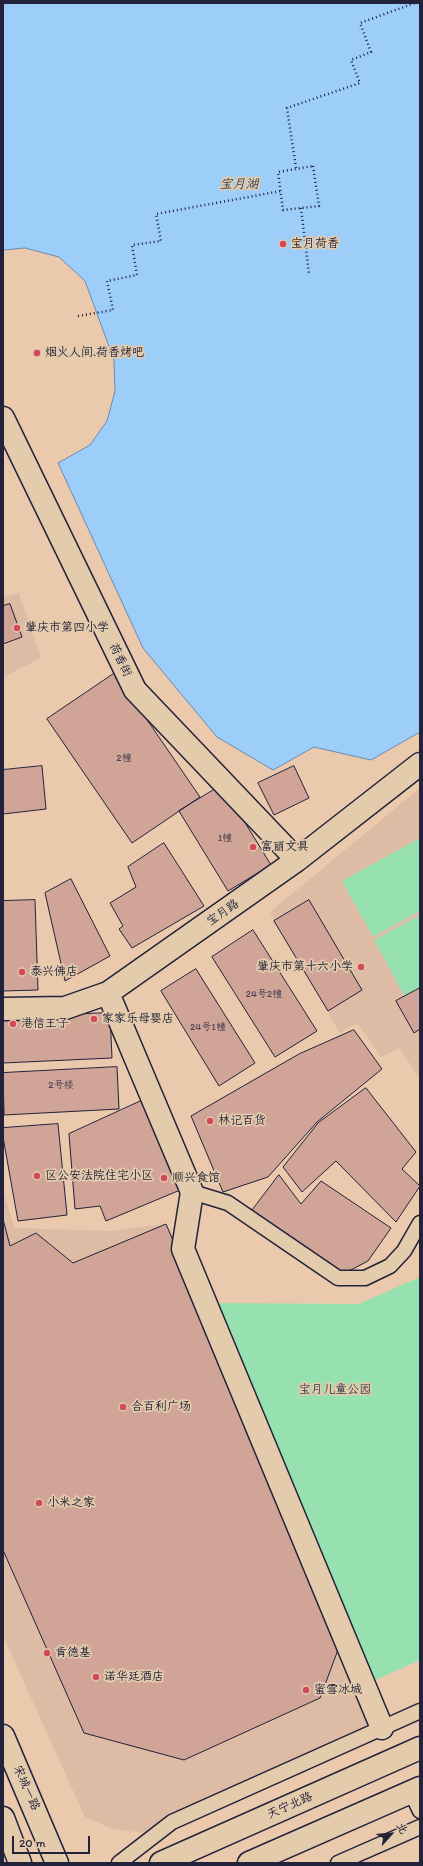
<!DOCTYPE html>
<meta charset="utf-8">
<style>
body{margin:0}
#map{position:relative;width:423px;height:1866px;overflow:hidden;background:#eac9ad;font-family:Itim,"LXGW WenKai TC",sans-serif}
canvas{display:block}
.frame{position:absolute;inset:0;border:4px solid #22223b;pointer-events:none}
.north{position:absolute;left:371px;top:1814px;width:40px;height:40px;-webkit-text-stroke:3px #e3cbac;paint-order:stroke;rotate:63deg;font-size:11px;font-weight:700;line-height:16px;text-align:center;color:#22223b}
.north::after{content:'';display:block;margin:auto;width:14px;height:18px;background:#22223b;clip-path:polygon(50% 0,100% 100%,50% 72%,0 100%)}
.scale{position:absolute;left:12px;top:1836px;width:78px;height:18px;box-sizing:border-box;border:2px solid #22223b;border-top:0;padding-left:5px;font-size:12px;line-height:14px;white-space:nowrap;color:#22223b;-webkit-text-stroke:3px #e3cbac;paint-order:stroke}
</style>
<div id="map">
<canvas width="423" height="1866"></canvas>
<div class="frame"></div>
<div class="north">北</div>
<div class="scale">20 m</div>
</div>
<script>
const c = document.querySelector('canvas').getContext('2d');
c.lineJoin = 'round';
function fillPath(path, color) {
  c.fillStyle = color;
  c.fill(path, 'evenodd');
}
function strokePath(path, color, width, dash) {
  c.strokeStyle = color;
  c.lineWidth = width;
  c.lineCap = dash ? 'butt' : 'round';
  c.setLineDash(dash || []);
  c.stroke(path);
}
function drawText(font, color, halo, rows, align = 'center') {
  c.font = font + ' Itim,"LXGW WenKai TC",sans-serif';
  c.lineWidth = 3.5;
  c.setLineDash([]);
  c.textBaseline = 'middle';
  c.strokeStyle = halo;
  c.fillStyle = color;
  for (const [text, x, y, turn = 0] of rows) {
    c.save();
    c.translate(x, y);
    c.rotate((+turn || 0) * Math.PI / 180);
    c.textAlign = isNaN(turn) ? turn : align;
    if (halo) c.strokeText(text, 0, 0);
    c.fillText(text, 0, 0);
    c.restore();
  }
}
fillPath(new Path2D(`
 M19,593L41,658L3,677V597Z
 M420,788V1076L419,1077L399,1048L381,1057L357,1023L340,1033L270,912Z
 M3,1189L14,1228L110,1231L166,1224L183,1249L382,1728L145,1833L112,1829L85,1817L3,1636Z`), '#debba4');
fillPath(new Path2D(`
 M420,838V911L373,937L342,881Z
 M420,915V989L405,997L374,940Z
 M420,1277V1660L365,1685L205,1303L359,1304Z`), '#97e0af');
const water = new Path2D(`
 M3,3H420V732L371,760L314,747L273,770L217,737L143,648L58,463L90,445L107,421L115,391L114,360L85,281L59,257L25,248L3,250Z`);
fillPath(water, '#9ccef9');
strokePath(water, '#6b89ad', 1);
const building = new Path2D(`
 M10,604L22,637L3,644V606Z
 M115,673L200,797L132,843L47,719Z
 M42,766L46,809L3,814V770Z
 M294,766L309,798L274,815L258,783Z
 M222,785L271,865L228,891L179,811Z
 M164,843L204,906L132,948L119,929L123,926L110,903L136,887L128,867Z
 M71,879L110,956L65,981L45,893Z
 M35,900L38,990L3,991V901Z
 M309,900L362,990L328,1011L274,921Z
 M253,930L317,1031L275,1057L212,957Z
 M196,969L255,1063L219,1086L161,991Z
 M420,988V1029L414,1033L396,1001Z
 M110,1013L112,1058L3,1063V1017Z
 M354,1030L382,1069L317,1122L268,1177L223,1192L191,1116L299,1054Z
 M117,1067L119,1109L4,1115L3,1073Z
 M366,1088L416,1152L402,1169L420,1186L396,1222L336,1161L302,1192L283,1167L318,1123Z
 M141,1101L185,1188L106,1221L100,1206L75,1209L69,1134Z
 M58,1124L67,1215L18,1221L3,1137V1128Z
 M279,1175L301,1204L321,1181L391,1228L368,1261L343,1274L251,1212Z
 M3,1219L10,1246L36,1233L73,1263L166,1224L342,1639L320,1698L184,1760L84,1733L3,1550Z`);
fillPath(building, '#d0a497');
strokePath(building, '#22223b', 1);
const service = new Path2D(`
 M192,1192L228,1203L338,1278H365L390,1266L404,1251L420,1223
 M411,1792L420,1811
 M119,1863L172,1822L420,1711
 M338,1863L420,1827`);
const minor = new Path2D(`
 M3,418L135,690L297,860
 M108,993L192,1192L183,1249L382,1728
 M3,1009L65,1008L108,993L297,860L420,764`);
const secondary = new Path2D(`
 M3,1736L57,1863
 M3,1818L20,1863
 M161,1863L420,1748
 M249,1863L420,1788`);
strokePath(service, '#22223b', 17);
strokePath(minor, '#22223b', 25);
strokePath(secondary, '#22223b', 25);
strokePath(new Path2D(`
 M313,166L319,206L283,210L278,172Z
 M296,168L287,108L360,83L351,60L371,52L360,23L415,3
 M301,208L309,274
 M78,316L113,310L107,281L137,275L132,245L161,241L156,214L281,191`), '#22223b', 2.5, [1, 3]);
strokePath(service, '#e3cbac', 14);
strokePath(minor, '#e3cbac', 22);
strokePath(secondary, '#e3cbac', 22);
for (const [x, y, r, color] of [
 [283,244,4,"#d1495b"],
 [37,353,4,"#d1495b"],
 [17,628,4,"#d1495b"],
 [253,847,4,"#d1495b"],
 [361,967,4,"#d1495b"],
 [22,972,4,"#d1495b"],
 [94,1019,4,"#d1495b"],
 [13,1024,4,"#d1495b"],
 [210,1121,4,"#d1495b"],
 [37,1176,4,"#d1495b"],
 [164,1178,4,"#d1495b"],
 [123,1407,4,"#d1495b"],
 [39,1503,4,"#d1495b"],
 [47,1653,4,"#d1495b"],
 [96,1677,4,"#d1495b"],
 [306,1690,4,"#d1495b"]
]) {
  const dot = new Path2D();
  dot.arc(x, y, r, 0, 2 * Math.PI);
  c.fillStyle = color;
  c.fill(dot);
  strokePath(dot, '#e3cbac', 1.5);
}
drawText('10px', '#4e4252', null, [
 ["2幢",124,758],
 ["1幢",225,838],
 ["24号2幢",264,994],
 ["24号1幢",208,1027],
 ["2号楼",61,1085]
]);
drawText('12px', '#22223b', '#e3cbac', [
 ["宝月荷香",291,244],
 ["烟火人间.荷香烤吧",45,353],
 ["肇庆市第四小学",25,628],
 ["富丽文具",261,847],
 ["肇庆市第十六小学",353,967,"right"],
 ["泰兴佛店",30,972],
 ["家家乐母婴店",102,1019],
 ["港信王子",21,1024],
 ["林记百货",218,1121],
 ["区公安法院住宅小区",45,1176],
 ["顺兴食馆",172,1178],
 ["合百利广场",131,1407],
 ["小米之家",47,1503],
 ["肯德基",55,1653],
 ["诺华廷酒店",104,1677],
 ["蜜雪冰城",314,1690]
], 'left');
drawText('12px', '#22223b', '#e3cbac', [
 ["荷香街",120,660,64],
 ["宝月路",223,913,-35],
 ["宋城一路",26,1788,66],
 ["天宁北路",290,1806,-24]
]);
drawText('12px', '#343e4c', '#e3cbac', [
 ["宝月儿童公园",335,1390]
]);
drawText('italic 13px', '#343c58', '#e3cbac', [
 ["宝月湖",239,185]
]);
</script>
